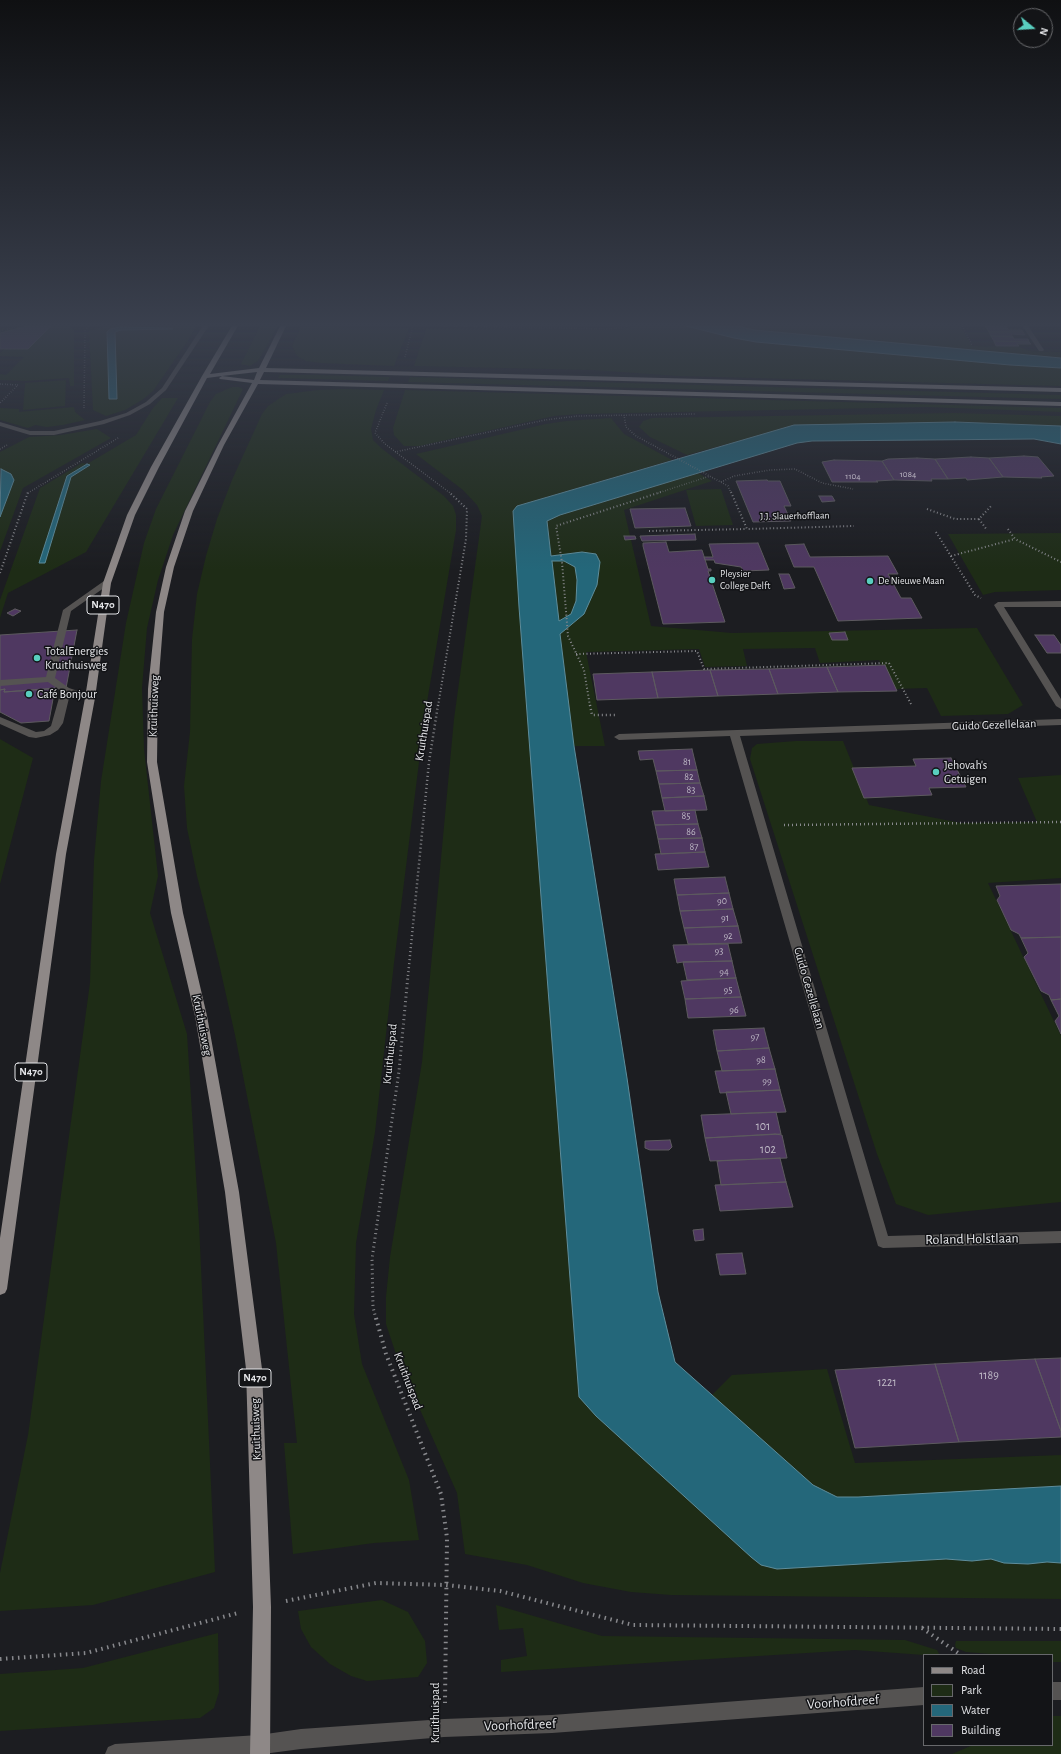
<!DOCTYPE html>
<meta charset="utf-8">
<style>
body{margin:0}
#map{position:relative;width:1061px;height:1754px;overflow:hidden;background:#1c1d21;font-family:"Alegreya Sans",sans-serif}
canvas{display:block}
.legend{position:absolute;left:923px;top:1654px;width:130px;height:92px;box-sizing:border-box;background:#131417;border:1px solid #67686b;margin:0;padding:5px 7px;list-style:none;font-size:12px;color:#e4e5e8}
.legend li{display:flex;align-items:center;gap:8px;height:20px}
.legend b{width:20px;border:1px solid #67686b}
.north{position:absolute;left:1013px;top:8px;width:40px;height:40px;box-sizing:border-box;background:#131417;border:1px solid #67686b;border-radius:50%;rotate:108deg;font-size:11px;font-weight:700;line-height:16px;text-align:center;color:#e4e5e8}
.north::after{content:'';display:block;margin:auto;width:14px;height:18px;background:#59cebf;clip-path:polygon(50% 0,100% 100%,50% 72%,0 100%)}
</style>
<div id="map">
<canvas width="1061" height="1754"></canvas>
<ul class="legend">
<li><b style="height:5px;background:#8e8887"></b>Road</li>
<li><b style="height:11px;background:#1e2c16"></b>Park</li>
<li><b style="height:11px;background:#24677a"></b>Water</li>
<li><b style="height:11px;background:#4f3861"></b>Building</li>
</ul>
<div class="north">N</div>
</div>
<script>
const c = document.querySelector('canvas').getContext('2d');
c.lineJoin = 'round';
function fillPath(path, color) { c.fillStyle = color; c.fill(path, 'evenodd'); }
const toPath = rows => new Path2D(rows.map(r => 'M' + r).join(''));
function trace(path, color, width, dash) { c.strokeStyle = color; c.lineWidth = width; c.lineCap = dash ? 'butt' : 'round'; c.setLineDash(dash || []); c.stroke(path); }
function drawText(font, color, halo, rows, align = 'center') {
  c.font = font + ' "Alegreya Sans",sans-serif'; c.lineWidth = 3; c.setLineDash([]); c.textBaseline = 'middle'; c.strokeStyle = halo; c.fillStyle = color; for (const [text, x, y, turn = 0] of rows) {
    c.save(); c.translate(x, y); c.rotate((+turn || 0) * Math.PI / 180); c.textAlign = isNaN(turn) ? turn : align; if (halo) c.strokeText(text, 0, 0); c.fillText(text, 0, 0); c.restore();
  }
}
const green = toPath([
 [34,324,68,324,74,330,74,386,70,386,69,378,26,381,0,380,0,374,6,375,24,357,0,356,0,353,4,349,28,349,50,326,31,325],
 [114,324,197,325,187,342,153,391,142,400,125,410,106,416,93,410,89,331],
 [261,324,279,324,258,361,250,366,241,364],
 [641,324,678,324,734,338,756,342,1010,365,1061,368,1061,386,678,376,593,370,414,366,426,329,621,330],
 [730,324,959,324,972,346,1020,347,1029,351,1061,352,1061,358,754,330],
 [301,327,409,328,394,366,321,363,306,361,297,356,292,346],
 [280,375,317,375,390,377,388,381,278,378],
 [410,377,1061,395,1061,399,408,382],
 [66,380,65,406,23,410,25,383],
 [232,387,239,387,243,389,173,535,158,580,147,628,142,688,144,749,158,876,150,913,187,1034,199,1224,215,1572,93,1605,0,1611,0,1573,28,1435,90,983,94,860,101,781,126,623,144,543,156,509,210,402,216,394],
 [345,389,384,390,376,410,371,429,373,440,381,448,444,496,453,506,456,515,456,530,425,714,394,963,375,1132,356,1243,354,1314,362,1364,409,1480,419,1540,374,1543,293,1554,284,1443,297,1443,276,1243,235,1035,218,959,197,876,187,828,184,786,190,732,192,639,197,594,206,556,217,519,232,480,262,414,268,406,286,394,319,390],
 [405,390,1061,408,1061,412,926,407,578,414,554,416,419,446,404,446,394,435,393,428],
 [162,398,178,398,86,552,8,593,0,618,0,600,40,488,82,463,87,464,136,435,153,408],
 [90,465,71,477,39,563,67,476],
 [74,407,75,412,85,420,63,425,47,427,35,425,28,428,0,420,0,408,19,409,19,412],
 [953,413,1061,416,1061,426,955,422,727,444,687,455,650,437,639,427,643,421,652,418],
 [611,418,624,434,672,460,517,506,519,607,579,1397,761,1565,777,1569,946,1559,972,1561,991,1559,1004,1563,1028,1564,1047,1562,1061,1563,1061,1599,671,1595,631,1592,583,1583,527,1565,465,1554,457,1493,398,1360,386,1324,386,1297,390,1257,422,1062,454,719,482,516,477,505,463,490,416,454,546,424,566,421],
 [97,429,111,438,23,488,0,551,0,517,14,480,11,474,0,469,0,452,29,437,61,435],
 [698,473,712,481,624,510,651,626,732,633,977,628,1023,705,1008,714,941,716,927,688,894,689,879,660,820,663,815,648,743,649,747,666,705,667,699,649,586,652,605,746,574,746,560,634,584,614,582,552,551,556,547,521,560,515],
 [721,489,733,525,696,526,686,490],
 [1061,533,1061,590,995,592,983,595,948,534],
 [552,561,564,561,575,567,577,580,576,601,571,614,559,621],
 [0,739,33,758,0,884],
 [796,741,843,741,869,805,961,823,1037,822,1018,778,1061,775,1061,878,988,883,1061,1036,1061,1202,928,1215,896,1204,877,1154,750,759,752,748,757,744],
 [827,1369,855,1463,1061,1455,1061,1486,858,1497,837,1497,813,1485,712,1395,732,1375],
 [382,1600,408,1612,425,1641,427,1663,418,1677,367,1681,351,1676,330,1664,311,1647,301,1629,298,1611],
 [496,1605,602,1636,905,1640,937,1650,939,1654,938,1655,924,1655,855,1650,501,1672,501,1660,527,1656,523,1628,499,1630],
 [218,1633,219,1692,214,1708,200,1718,0,1731,0,1674,83,1668],
 [956,1641,1061,1641,1061,1662,1052,1662,1052,1655,1003,1655,966,1652,956,1648,955,1645],
 [1052,1716,1061,1716,1061,1754,952,1754,973,1745,1052,1745]
]);
const water = toPath([
 [678,324,730,324,754,330,1061,358,1061,368,1010,365,756,342,734,338,678,324],
 [120,327,171,328,173,329,121,330,115,332,117,399,109,399,107,332,110,329,120,327],
 [955,422,1061,426,1061,444,1034,439,812,441,797,443,560,515,547,521,551,556,582,552,596,554,600,562,597,585,584,614,560,634,574,746,627,1078,658,1292,675,1362,813,1485,837,1497,858,1497,1061,1486,1061,1563,1047,1562,1028,1564,1004,1563,991,1559,972,1561,946,1559,777,1569,761,1565,751,1557,596,1416,579,1397,519,607,513,511,517,506,794,425,955,422],
 [552,561,564,561,575,567,577,580,576,601,571,614,559,621,552,561],
 [87,464,90,465,71,477,45,563,39,563,67,476,87,464],
 [1,469,11,474,14,480,0,517,1,469]
]);
const building = toPath([
 [984,324,1019,324,1019,325,1006,325,1007,328,986,327,984,324],
 [31,325,51,326,28,349,0,349,0,333,31,325],
 [986,327,1007,328,1009,330,1022,330,1023,332,989,332,986,327],
 [989,332,1023,332,1025,335,1011,334,1013,337,991,336,989,332],
 [991,336,1013,337,1014,339,1028,339,1029,342,994,341,991,336],
 [994,341,1029,342,1031,344,1017,344,1019,346,996,346,994,341],
 [1024,456,1038,457,1054,476,1041,477,1042,478,1003,477,989,458,1024,456],
 [971,457,989,458,1003,477,967,480,966,478,948,479,935,459,971,457],
 [917,458,935,459,948,479,931,479,932,481,894,480,882,461,888,459,917,458],
 [834,460,882,461,894,480,876,481,878,482,832,482,822,462,834,460],
 [767,480,768,481,780,481,791,506,784,506,791,521,753,522,736,481,767,480],
 [819,496,832,496,835,501,822,502,819,496],
 [685,508,691,526,635,528,630,509,685,508],
 [695,534,696,540,642,541,640,536,695,534],
 [624,536,635,536,636,539,625,540,624,536],
 [666,542,669,552,702,550,708,569,711,569,711,571,708,571,725,622,663,624,643,546,643,543,666,542],
 [758,543,769,570,743,571,741,567,715,563,714,560,705,560,704,557,713,557,709,544,758,543],
 [804,544,810,557,888,556,898,574,888,574,901,598,911,598,922,618,838,621,814,567,794,567,785,545,804,544],
 [779,574,789,574,795,588,784,589,779,574],
 [15,609,21,611,13,616,7,613,15,609],
 [77,630,66,688,4,692,5,689,0,690,0,635,77,630],
 [845,632,848,640,832,640,829,633,845,632],
 [1035,635,1054,635,1061,645,1061,653,1047,653,1035,635],
 [885,665,897,691,838,692,827,667,885,665],
 [827,667,838,692,778,694,769,669,827,667],
 [769,669,778,694,718,696,710,670,769,669],
 [710,670,718,696,658,698,652,672,710,670],
 [652,672,658,698,597,700,593,674,652,672],
 [55,688,49,721,21,723,0,712,0,690,5,689,4,692,55,688],
 [692,749,697,770,656,771,653,759,640,760,638,751,692,749],
 [951,758,966,787,929,788,932,795,864,798,852,768,916,766,913,759,951,758],
 [697,770,700,783,659,784,656,771,697,770],
 [700,783,704,796,662,798,659,784,700,783],
 [704,796,707,810,665,811,662,798,704,796],
 [695,810,698,824,655,825,652,811,695,810],
 [698,824,702,838,658,839,655,825,698,824],
 [702,838,705,852,661,854,658,839,702,838],
 [705,852,709,867,658,870,655,854,705,852],
 [725,877,729,893,677,895,674,879,725,877],
 [1061,884,1061,937,1021,938,1019,934,1011,930,997,900,1000,896,996,886,1061,884],
 [729,893,733,909,680,911,677,895,729,893],
 [733,909,738,926,684,928,680,911,733,909],
 [738,926,742,943,688,944,684,928,738,926],
 [1061,937,1061,999,1051,1000,1049,995,1041,991,1024,957,1028,953,1021,938,1061,937],
 [728,944,732,961,683,962,677,963,673,945,728,944],
 [732,961,736,978,687,980,683,962,732,961],
 [736,978,741,997,685,999,681,981,736,978],
 [741,997,746,1016,688,1018,685,999,741,997],
 [1061,999,1061,1034,1055,1021,1059,1016,1051,1000,1061,999],
 [764,1028,769,1048,717,1051,713,1030,764,1028],
 [769,1048,775,1069,722,1071,717,1051,769,1048],
 [775,1069,780,1090,720,1093,715,1071,775,1069],
 [780,1090,786,1112,731,1114,726,1092,780,1090],
 [776,1112,781,1134,705,1138,701,1115,776,1112],
 [775,1134,782,1135,787,1158,710,1161,705,1138,775,1134],
 [670,1140,672,1147,669,1150,650,1150,645,1148,645,1141,670,1140],
 [780,1158,786,1182,721,1185,717,1161,780,1158],
 [786,1182,793,1207,720,1211,715,1185,786,1182],
 [703,1229,704,1240,695,1241,693,1230,703,1229],
 [742,1253,746,1274,720,1275,716,1254,742,1253],
 [1061,1358,1061,1431,1035,1359,1061,1358],
 [1035,1359,1061,1431,1061,1437,959,1442,935,1364,1035,1359],
 [935,1364,959,1442,855,1448,835,1370,935,1364]
]);
const pathFar4 = toPath([
 [339,324,609,329,621,328,633,324],
 [961,324,972,345],
 [0,331,28,324],
 [405,357,413,325],
 [0,384,18,385,0,403],
 [387,403,375,433,385,444,450,493],
 [84,408,85,330,90,324],
 [624,415,626,427,636,436,728,486,731,493],
 [0,449,7,445],
 [395,452,545,420,577,416,695,414],
 [721,482,734,476,770,470,795,469,822,483,853,489],
 [28,493,118,438],
 [658,493,710,476]
]);
const pathFar3 = toPath([
 [731,492,747,529,854,526],
 [927,509,955,519,979,519,992,505],
 [979,519,987,530],
 [1008,529,1015,539,1061,562],
 [649,531,747,529],
 [936,532,975,595,981,598],
 [951,556,1015,539],
 [0,573,28,492],
 [576,654,697,651,704,669,889,663,911,704],
 [438,706,466,539,467,509,449,492],
 [590,706,584,670,568,636,562,562,556,526,661,492]
]);
const pathFar2 = toPath([
 [590,705,592,715,617,715],
 [784,825,1061,822],
 [408,976,429,762,438,705]
]);
const pathFar1 = toPath([
 [376,1319,373,1307,372,1259,399,1071,408,975]
]);
const path = toPath([
 [376,1318,386,1354,441,1494,447,1538,445,1703],
 [286,1601,376,1583,446,1585,500,1591,633,1625,1061,1629],
 [922,1628,961,1655],
 [0,1659,86,1653,238,1613]
]);
const service = toPath([
 [104,581,110,581,111,583,71,611,55,678,69,688,93,696,95,698,93,700,90,701,70,694,63,723,58,730,50,735,36,738,29,737,0,724,0,717,36,732,44,731,51,726,61,691,48,682,0,686,0,680,46,677,63,610,104,581]
]);
const minor = toPath([
 [204,324,210,324,166,390,150,404,130,415,104,424,54,435,30,435,0,426,0,422,30,431,54,431,100,421,126,413,146,402,162,388,204,324],
 [1021,324,1027,324,1044,350,1043,351,1039,351,1021,324],
 [1061,601,1061,607,1004,607,1061,699,1061,709,1056,706,994,605,998,602,1061,601],
 [1061,719,1061,725,740,736,888,1236,1061,1231,1061,1243,883,1248,878,1246,730,736,619,740,614,737,619,734,1061,719]
]);
const tertiary = toPath([
 [1052,1682,1061,1682,1061,1700,1052,1700,1052,1682],
 [924,1687,924,1705,552,1733,444,1737,301,1749,263,1754,105,1754,108,1747,115,1744,259,1735,301,1729,444,1719,552,1715,924,1687]
]);
const primary = toPath([
 [233,324,239,324,210,374,259,368,281,324,287,324,266,368,1061,388,1061,392,264,372,260,380,1061,402,1061,406,258,384,224,445,193,511,174,567,164,612,158,689,157,762,183,913,207,1016,239,1192,262,1369,271,1607,270,1754,250,1754,253,1607,246,1369,225,1192,195,1016,171,913,147,762,148,689,156,612,166,567,185,511,218,445,252,383,220,379,219,378,222,376,207,378,159,467,135,515,111,583,95,698,66,854,7,1289,5,1293,0,1295,0,1238,56,854,85,698,103,583,127,515,151,467,202,376,233,324],
 [257,372,254,380,222,376,257,372]
]);
const markers = [
 [712,580,4,"#59cebf"],
 [870,581,4,"#59cebf"],
 [37,658,4,"#59cebf"],
 [29,694,4,"#59cebf"],
 [936,772,4,"#59cebf"]
];
const farNumbernames = [
 ["1084",908,474],
 ["1104",853,476]
];
const farStreetnames = [
 ["J.J. Slauerhofflaan",795,516,-1]
];
const farPoinames = [
 ["Pleysier",720,574],
 ["College Delft",720,586],
 ["De Nieuwe Maan",878,581]
];
const numberNames = [
 ["81",687,762],
 ["82",689,777],
 ["83",691,790],
 ["85",686,816],
 ["86",691,832],
 ["87",694,847],
 ["90",722,901],
 ["91",725,918],
 ["92",728,936],
 ["93",719,951],
 ["94",724,972],
 ["95",728,990],
 ["96",734,1010],
 ["97",755,1037],
 ["98",761,1060],
 ["99",767,1081]
];
const shields = [
 [103,605,32],
 [31,1072,32],
 [255,1378,32]
];
const shieldNames = [
 ["N470",103,605],
 ["N470",31,1072],
 ["N470",255,1378]
];
const poiNames = [
 ["TotalEnergies",45,651],
 ["Kruithuisweg",45,665],
 ["Café Bonjour",37,694],
 ["Jehovah's",944,765],
 ["Getuigen",944,779]
];
const streetNames = [
 ["Kruithuisweg",154,706,-88],
 ["Guido Gezellelaan",994,725,-2],
 ["Kruithuispad",424,731,-81],
 ["Guido Gezellelaan",809,988,74],
 ["Kruithuisweg",202,1025,79],
 ["Kruithuispad",390,1054,-84],
 ["Kruithuispad",408,1381,69],
 ["Kruithuisweg",256,1429,-92],
 ["Kruithuispad",435,1713,-90]
];
const nearNumbernames = [
 ["101",763,1126],
 ["102",768,1149],
 ["1189",989,1375],
 ["1221",887,1382]
];
const nearStreetnames = [
 ["Roland Holstlaan",972,1239,-1],
 ["Voorhofdreef",843,1702,-4],
 ["Voorhofdreef",520,1725,-2]
];
fillPath(green, '#1e2c16');
fillPath(water, '#24677a');
trace(water, '#5e8d9b', 1);
fillPath(building, '#4f3861');
trace(building, '#5d5a5f', 1);
trace(pathFar4, '#88898d', 1.5, [0.5, 2]);
trace(pathFar3, '#88898d', 2, [1, 2.5]);
trace(pathFar2, '#88898d', 2.5, [1, 3]);
trace(pathFar1, '#88898d', 3, [1, 3.5]);
trace(path, '#88898d', 4, [1.5, 4.5]);
fillPath(service, '#555352');
fillPath(minor, '#555352');
fillPath(tertiary, '#555352');
fillPath(primary, '#8e8887');
const sky = c.createLinearGradient(0, 0, 0, 570);
sky.addColorStop(0, '#0f1012');
sky.addColorStop(0.57, '#3a404e');
sky.addColorStop(1, '#3a404e00');
c.fillStyle = sky;
c.fillRect(0, 0, 1061, 570);
for (const [x, y, r, color] of markers) { const dot = new Path2D(); dot.arc(x, y, r, 0, 2 * Math.PI); c.fillStyle = color; c.fill(dot); trace(dot, '#131417', 1.5); }
drawText('9px', '#bfbac6', null, farNumbernames);
drawText('10px', '#e4e5e8', '#131417', farStreetnames);
drawText('10px', '#e4e5e8', '#131417', farPoinames, 'left');
drawText('10px', '#bfbac6', null, numberNames);
for (const [x, y, w] of shields) { const box = new Path2D(); box.roundRect(x - w / 2, y - 9, w, 18, 3); c.fillStyle = '#131417'; c.fill(box); trace(box, '#e4e5e8', 1); }
drawText('bold 11px', '#e4e5e8', null, shieldNames);
drawText('12px', '#e4e5e8', '#131417', poiNames, 'left');
drawText('12px', '#e4e5e8', '#131417', streetNames);
drawText('12px', '#bfbac6', null, nearNumbernames);
drawText('14px', '#e4e5e8', '#131417', nearStreetnames);
</script>
